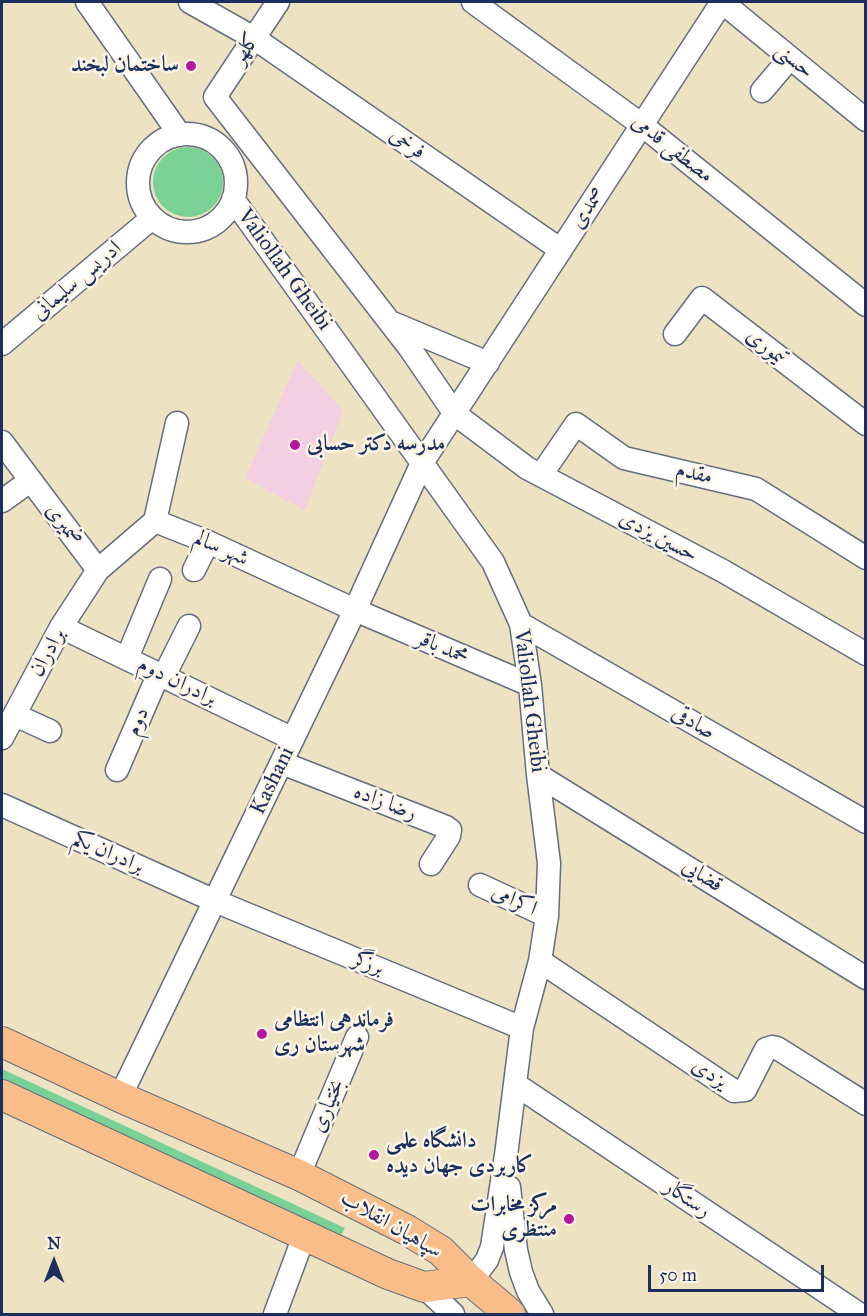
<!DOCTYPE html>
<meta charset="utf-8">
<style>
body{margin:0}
#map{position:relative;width:867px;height:1316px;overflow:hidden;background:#ede2c2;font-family:"IM FELL Great Primer",serif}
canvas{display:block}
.frame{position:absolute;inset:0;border:3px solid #1b2f5e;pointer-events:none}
.north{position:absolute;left:24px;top:1232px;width:60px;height:60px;-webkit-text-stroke:4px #fcf5e5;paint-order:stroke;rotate:0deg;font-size:16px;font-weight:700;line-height:24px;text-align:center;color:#1b2f5e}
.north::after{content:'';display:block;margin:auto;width:21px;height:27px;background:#1b2f5e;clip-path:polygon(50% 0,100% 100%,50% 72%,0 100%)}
.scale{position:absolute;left:648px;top:1265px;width:176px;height:27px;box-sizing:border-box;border:3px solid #1b2f5e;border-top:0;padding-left:8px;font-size:18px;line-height:21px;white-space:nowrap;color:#1b2f5e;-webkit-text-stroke:4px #fcf5e5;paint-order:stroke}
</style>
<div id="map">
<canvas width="867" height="1316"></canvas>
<div class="frame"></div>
<div class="north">N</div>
<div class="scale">50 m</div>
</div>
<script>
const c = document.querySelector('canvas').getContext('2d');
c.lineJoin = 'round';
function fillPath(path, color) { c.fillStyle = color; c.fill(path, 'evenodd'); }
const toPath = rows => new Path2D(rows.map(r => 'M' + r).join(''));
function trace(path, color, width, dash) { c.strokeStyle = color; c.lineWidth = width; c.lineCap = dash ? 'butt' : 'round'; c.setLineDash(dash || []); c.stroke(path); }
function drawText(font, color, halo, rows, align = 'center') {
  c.font = font + ' "IM FELL Great Primer",Amiri,serif'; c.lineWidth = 5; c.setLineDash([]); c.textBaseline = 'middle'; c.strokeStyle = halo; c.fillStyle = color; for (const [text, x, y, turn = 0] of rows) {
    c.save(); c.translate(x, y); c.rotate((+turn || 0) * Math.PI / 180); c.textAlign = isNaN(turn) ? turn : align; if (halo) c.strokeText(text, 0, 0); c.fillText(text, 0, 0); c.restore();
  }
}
const built = toPath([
 [298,360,343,411,305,510,245,478]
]);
const green = toPath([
 '153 182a35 35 0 1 1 70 0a35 35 0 1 1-70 0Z',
 [2,1069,345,1228,339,1239,2,1081]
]);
const minor = toPath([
 [87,2,180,135],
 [190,2,254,38,561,250],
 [278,2,215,97,409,347,455,414,527,468,723,571,866,654],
 [473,2,642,125,866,305],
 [722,2,866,120],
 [762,91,790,58],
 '138 183a49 49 0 1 1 98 0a49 49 0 1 1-98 0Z',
 [233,199,493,562,521,624,530,685,538,775,549,863,547,916,540,961,522,1028,506,1155,492,1247,487,1260,471,1281],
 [390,322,488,363],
 [675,334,702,298,866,424],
 [2,344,152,218],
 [2,442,98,570],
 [541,475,576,424,624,458,756,489,866,558],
 [2,501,30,481],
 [155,521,177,423],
 [194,570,208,542],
 [521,624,866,822],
 [61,627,293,739],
 [127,658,160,579],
 [164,676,189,626],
 [15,715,50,731],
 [2,738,61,627,98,570,155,521,208,542,355,610,530,685],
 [282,763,446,827,450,830,449,836,431,864],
 [117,770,159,673],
 [538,775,866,978],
 [2,805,215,901,522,1028],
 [480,885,547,916],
 [540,961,734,1091,745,1090,766,1049,772,1047,777,1048,866,1104],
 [515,1084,859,1314],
 [120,1097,355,610,422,463,722,2],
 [299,1175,357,1037],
 [509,1187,516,1250,521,1272,528,1291,542,1314],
 [424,1287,453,1314],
 [275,1314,304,1236]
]);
const major = toPath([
 [2,1042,120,1097,299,1175,407,1230,441,1251,471,1281,510,1314],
 [2,1095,388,1274,424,1287,471,1281]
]);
const markers = [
 [191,66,6,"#b5179e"],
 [295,445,6,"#b5179e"],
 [262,1034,6,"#b5179e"],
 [374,1155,6,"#b5179e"],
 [569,1219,6,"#b5179e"]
];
const streetNames = [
 ["کلهر",246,49,-56],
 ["حسنی",794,61,40],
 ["فرخی",407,144,35],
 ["مصطفی قدمی",672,149,38],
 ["صمدی",588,208,-57],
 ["Valiollah Gheibi",284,270,54],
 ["ادریس سلیمانی",77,281,-40],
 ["تیموری",766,347,38],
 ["مقدم",694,474,13],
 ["ضمیری",64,525,52],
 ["حسین یزدی",658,537,28],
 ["شهر سالم",221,549,24],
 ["محمد باقر",442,648,23],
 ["برادران",48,653,-61],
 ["برادران دوم",177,682,26],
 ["Valiollah Gheibi",529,701,83],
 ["دوم",138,722,-67],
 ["صادقی",693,723,30],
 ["Kashani",273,781,-64],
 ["رضا زاده",385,803,21],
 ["برادران یکم",108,853,24],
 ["قضایی",702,876,32],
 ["اکرامی",514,901,25],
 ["برزگر",368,964,22],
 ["یزدی",709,1074,34],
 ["بختیاری",328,1106,-67],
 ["رستگار",687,1199,34],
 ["سپاهیان انقلاب",391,1225,30]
];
const poiNames = [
 ["ساختمان لبخند",179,66,"right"],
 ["مدرسه دکتر حسابی",307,445],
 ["فرماندهی انتظامی",274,1021],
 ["شهرستان ری",274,1046],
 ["دانشگاه علمی",386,1142],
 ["کاربردی جهان دیده",386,1167],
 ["مرکز مخابرات",557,1206,"right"],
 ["منتظری",557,1231,"right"]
];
fillPath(built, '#f2cfe1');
fillPath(green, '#7ad196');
trace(minor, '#646e81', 25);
trace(major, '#646e81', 32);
trace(minor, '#fff', 22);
trace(major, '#f8bd89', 30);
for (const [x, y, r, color] of markers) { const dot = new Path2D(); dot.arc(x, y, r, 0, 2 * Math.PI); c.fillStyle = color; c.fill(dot); trace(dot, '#fcf5e5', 2); }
drawText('22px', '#1b2f5e', '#fcf5e5', streetNames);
drawText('bold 22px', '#1b2f5e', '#fcf5e5', poiNames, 'left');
</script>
